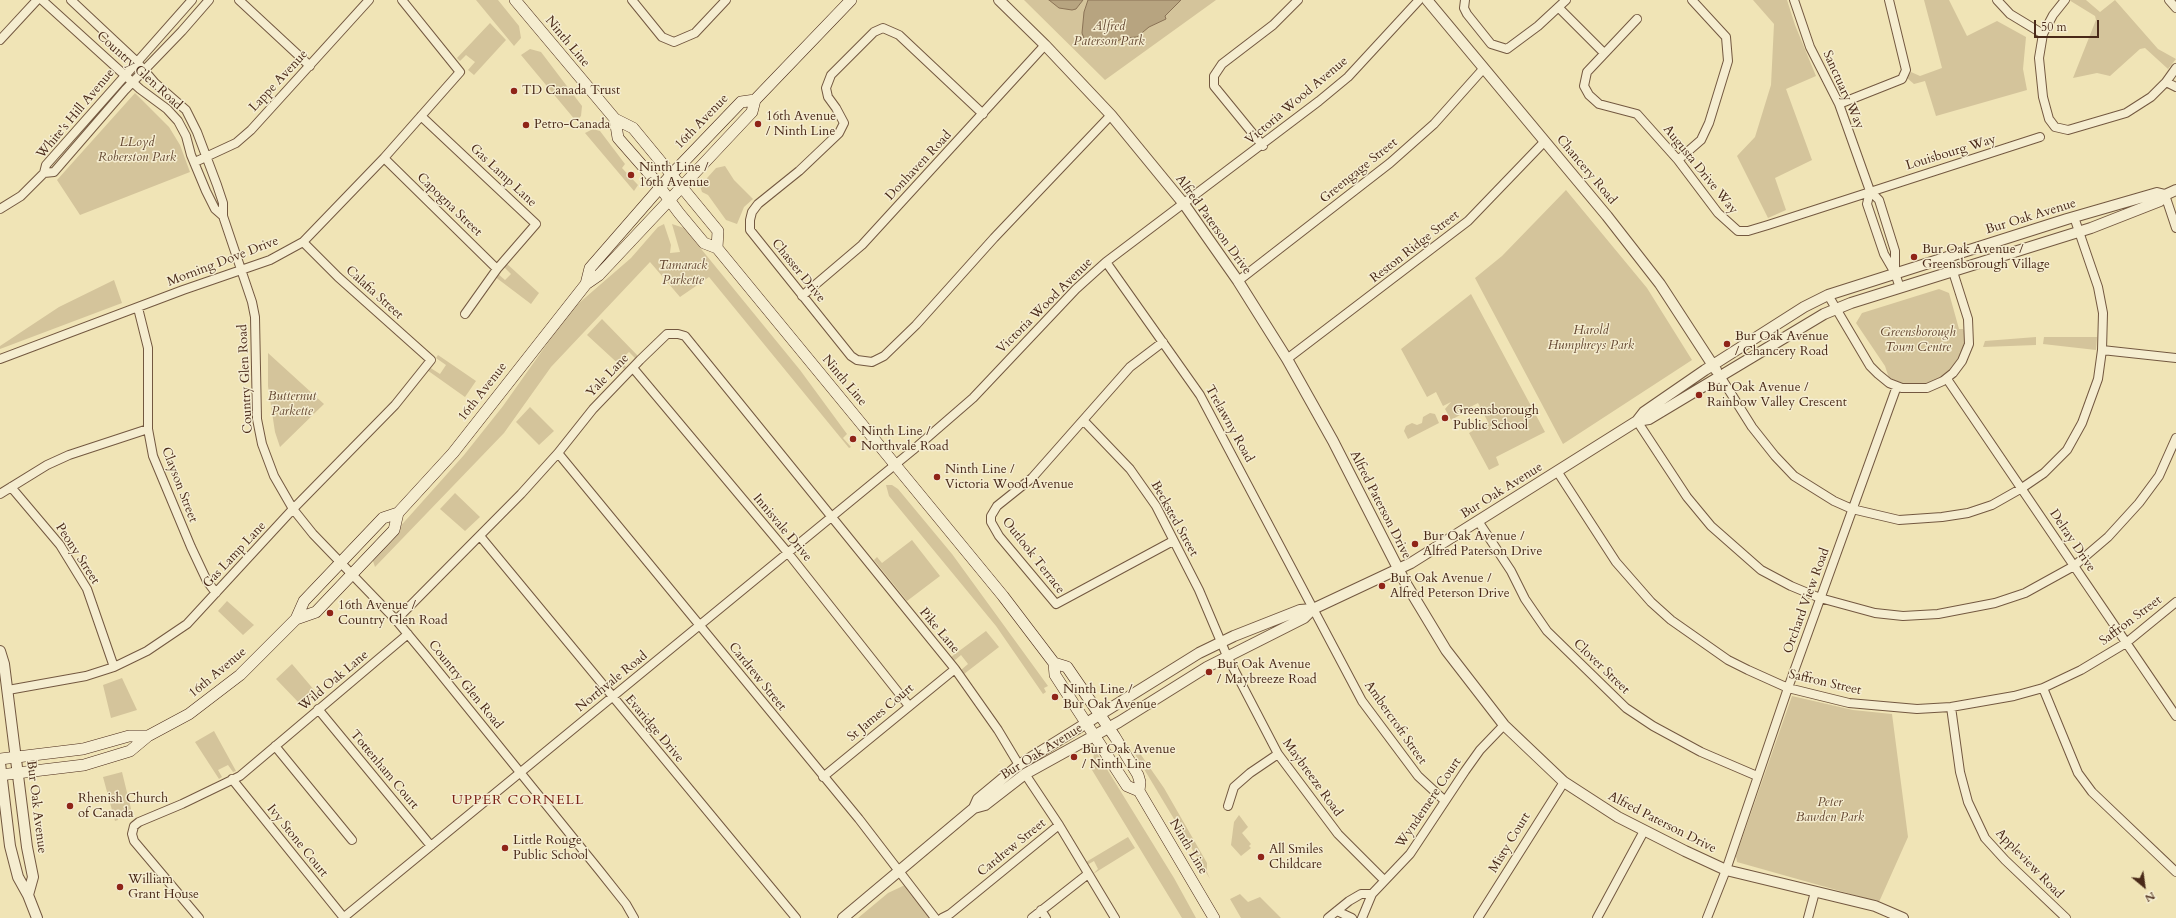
<!DOCTYPE html>
<style>
body{margin:0}
#map{position:relative;width:2176px;height:918px;overflow:hidden;background:#f0e4b6;font-family:Cardo,serif}
canvas{display:block}
.north{position:absolute;left:2124px;top:866px;width:40px;height:40px;-webkit-text-stroke:3px #f5edd0;paint-order:stroke;rotate:151deg;font-size:11px;font-weight:700;line-height:16px;text-align:center;color:#492918}
.north::after{content:'';display:block;margin:auto;width:14px;height:18px;background:#492918;clip-path:polygon(50% 0,100% 100%,50% 72%,0 100%)}
.scale{position:absolute;left:2034px;top:20px;width:65px;height:18px;box-sizing:border-box;border:2px solid #492918;border-top:0;padding-left:5px;font-size:12px;line-height:14px;white-space:nowrap;color:#492918;-webkit-text-stroke:3px #f5edd0;paint-order:stroke}
</style>
<div id="map">
<canvas width="2176" height="918"></canvas>
<div class="north">N</div>
<div class="scale">50 m</div>
</div>
<script>
const c = document.querySelector('canvas').getContext('2d');
c.lineJoin = 'round';
function fillPath(path, color) { c.fillStyle = color; c.fill(path, 'evenodd'); }
const toPath = rows => new Path2D(rows.map(r => 'M' + r).join(''));
function trace(path, color, width, dash) { c.strokeStyle = color; c.lineWidth = width; c.lineCap = dash ? 'butt' : 'round'; c.setLineDash(dash || []); c.stroke(path); }
function drawText(font, color, halo, rows, align = 'center') {
  c.font = font + ' Cardo,serif'; c.lineWidth = 3; c.setLineDash([]); c.textBaseline = 'middle'; c.strokeStyle = halo; c.fillStyle = color; for (const [text, x, y, turn = 0] of rows) {
    c.save(); c.translate(x, y); c.rotate((+turn || 0) * Math.PI / 180); c.textAlign = isNaN(turn) ? turn : align; if (halo) c.strokeText(text, 0, 0); c.fillText(text, 0, 0); c.restore();
  }
}
const green = toPath([
 [476,0,498,0,519,26,521,38,514,46],
 [1024,0,1216,0,1105,80],
 [1753,0,1787,0,1795,25,1816,76,1786,89,1812,160,1775,178,1786,210,1768,218,1737,156,1755,137,1771,85,1774,24],
 [1924,0,1949,0,1967,36,1997,21,2026,37,2023,69,2027,90,1936,116,1925,81,1914,84,1907,78,1911,72,1920,76,1942,68],
 [2069,0,2086,0,2100,12,2115,0,2158,49,2176,59,2168,69,2145,48,2140,49,2110,76,2097,73,2073,78,2096,20,2095,16],
 [490,23,506,40,474,75,468,70,475,62,466,55,460,61,457,58],
 [530,49,541,52,582,106,581,116,576,121,521,55],
 [135,93,169,127,180,145,190,172,80,215,57,180],
 [593,129,600,131,625,164,622,168,638,185,634,191,585,133],
 [725,166,734,180,753,199,744,207,737,224,726,220,708,195,702,192,700,186,716,168],
 [1566,190,1647,288,1692,360,1563,444,1475,278,1502,256],
 [664,224,671,245,670,253,680,252,672,224,684,228,800,370,847,434,843,438,851,447,849,448,709,277,680,297,650,262,551,367,504,433,375,567,372,558,464,455,503,406,571,310,631,258,658,227],
 [506,263,539,293,531,304,494,276,497,273,505,280,511,274,503,266],
 [114,280,122,303,0,349,0,346,59,307],
 [1939,289,1949,293,1959,329,1963,329,1966,335,1962,352,1954,368,1939,379,1924,384,1903,383,1889,378,1885,366,1856,323,1862,313],
 [1471,294,1545,432,1496,457,1499,465,1489,470,1469,433,1488,422,1478,403,1459,413,1460,415,1451,420,1445,409,1451,402,1443,406,1436,392,1427,397,1401,349],
 [602,319,638,356,635,358,629,352,620,360,626,367,624,369,587,335],
 [2036,337,2036,345,1983,347,1985,341],
 [2044,337,2097,337,2096,350,2043,344],
 [268,353,324,404,280,447,275,432,268,386],
 [438,355,476,381,465,397,427,370,429,367,440,374,446,365,436,358],
 [530,407,554,431,539,445,516,422],
 [1430,413,1435,414,1439,423,1408,439,1404,431,1406,426,1412,423,1417,425,1422,423,1423,417],
 [886,485,892,485,898,489,952,554,1048,686,1044,688,1046,692,1043,694,996,626,889,496],
 [455,493,480,517,465,531,440,509],
 [912,540,940,576,907,601,874,560,877,557,882,563],
 [227,601,254,625,243,635,218,611],
 [986,631,999,647,964,674,961,670,968,664,961,655,954,661,951,657],
 [292,664,315,691,301,705,276,679],
 [122,678,137,710,111,718,103,685],
 [1792,696,1853,710,1892,714,1908,837,1879,902,1737,862,1736,856],
 [214,731,236,771,233,772,228,765,218,770,222,777,219,779,195,742],
 [1139,752,1164,788,1207,863,1207,872,1210,879,1135,754],
 [1094,753,1097,753,1174,878,1196,918,1182,918,1092,770],
 [122,772,133,817,131,817,128,810,117,813,118,820,115,821,103,777],
 [1239,815,1248,827,1242,833,1251,844,1249,846,1251,848,1241,856,1231,845,1234,822],
 [1128,837,1135,848,1093,874,1098,869,1094,861,1087,865,1086,862],
 [905,885,931,918,858,918,888,893],
 [1240,894,1248,902,1260,897,1281,918,1241,918,1230,899]
]);
const water = toPath([
 [1049,0,1083,0,1076,9,1072,10,1059,8,1049,0],
 [1088,0,1181,0,1165,16,1166,19,1149,27,1137,37,1123,38,1116,42,1108,42,1097,46,1085,41,1082,33,1084,12,1088,0]
]);
const minor = toPath([
 [42,0,140,89,167,109,178,121,186,136,191,155,206,191,215,209,223,216],
 [71,0,137,62,155,83,186,110,197,132,217,185,223,203,223,216,252,302,255,317,257,419,262,444,274,476,293,509,313,534,396,620,426,656,599,870,626,904,634,918],
 [239,0,310,66],
 [632,0,662,37,674,42,695,33,726,0],
 [1465,0,1464,8,1467,14,1491,44,1507,49,1538,26,1566,0],
 [1794,0,1810,47,1839,104,1870,191,1879,200,1895,251,1895,273],
 [1997,0,2010,14,2043,34],
 [2065,0,2053,15,2043,34,2039,58,2043,97,2049,119,2055,127,2068,130,2126,113,2151,97,2166,82,2176,68],
 [2169,0,2176,8],
 [1559,8,1604,53],
 [1637,19,1587,72,1584,86,1589,95,1599,104,1637,114,1678,160,1718,213,1738,231,1748,231,1768,225,2040,137],
 [0,40,37,0],
 [2166,82,2176,87],
 [1839,104,1902,79,1906,70,1889,0],
 [983,114,899,35,883,28,874,32,831,75,826,88,828,97,836,108,844,123,839,133,799,171,758,204,752,212,750,220,750,230,851,356,857,360,872,362,884,356,916,325,994,238,1111,115],
 [421,116,536,224,497,269,465,314],
 [1263,146,1214,86,1214,76,1222,64,1273,25,1298,0],
 [384,158,497,269],
 [1678,160,1701,140,1709,123,1728,61,1726,37,1692,0],
 [195,162,236,143,251,130,369,0],
 [44,173,54,172,125,90,182,31,209,0],
 [1870,191,1867,204,1884,254,1895,273,1900,288],
 [2165,195,2176,228],
 [0,209,21,196,44,173,46,165,192,0],
 [1106,262,1200,395,1362,701,1418,776,1445,801],
 [1238,281,1390,163,1434,124,1484,68],
 [1828,295,1870,366,1878,374,1889,383,1902,388,1927,388,1943,381,1953,373,1962,361,1969,344,1968,319,1948,256],
 [802,296,862,245,1045,45],
 [138,308,148,348,148,429,153,456,191,547,207,581,216,593],
 [1163,342,1130,367,1032,478,997,506,991,516,991,522,999,536,1056,604,1173,541],
 [2102,350,2176,358],
 [0,359,183,290,270,260,303,242,384,158,460,72,402,0],
 [1287,359,1468,221,1545,141],
 [633,368,788,553,909,706],
 [1720,376,1752,427,1775,456,1794,476,1834,501,1852,509,1899,520,1942,517,1968,513,1992,505,2022,488,2044,473,2067,450,2082,423,2098,379,2102,350,2103,313,2098,287,2074,217],
 [1947,379,2176,716],
 [1084,421,1130,469,1156,506,1199,590,1227,656,1278,754,1338,834,1384,880],
 [1637,421,1687,497,1711,526,1761,570,1791,586,1820,598,1875,613,1903,616,1938,614,1995,603,2025,593,2074,566,2108,537,2139,503,2159,476,2176,438],
 [558,453,859,819,935,918],
 [1557,471,1616,562,1651,602,1671,620,1728,660,1748,670,1788,688,1849,703,1917,709,1951,707,2014,696,2043,688,2081,670,2126,643,2176,602],
 [11,487,60,545,87,589,114,667],
 [0,494,47,465,69,455,148,429],
 [1478,521,1511,571,1525,599,1547,631,1626,708,1653,726,1701,752,1757,776],
 [480,536,796,918],
 [396,620,521,494,558,453,593,409,640,360,667,334,678,334,685,336,955,669,998,730,1019,765],
 [2043,688,2078,773,2092,792,2176,872],
 [8,690,86,676,114,667,147,651,187,624,293,509,395,405,431,360,338,277,303,242],
 [1951,707,1960,772,1968,802,1985,838,2005,860,2066,918],
 [318,709,431,846],
 [275,746,352,840],
 [1025,774,1059,825,1115,918],
 [823,777,955,669],
 [232,779,344,918],
 [1228,806,1234,787,1250,773,1278,754],
 [1041,910,1046,918],
 [1337,911,1352,918],
 [199,918,134,841,132,834,134,826,139,822,182,804,240,776,408,634],
 [343,918,913,450,973,398,1076,289,1106,262,1319,101,1348,77,1419,0],
 [942,918,950,914,1059,825],
 [1032,918,1088,874],
 [1328,918,1349,901,1361,894,1372,894],
 [1362,918,1372,894,1410,854,1465,771,1480,750,1504,725],
 [1478,918,1564,782],
 [1597,918,1644,831],
 [1707,918,1726,870,1788,688,1897,386],
 [1808,918,1815,892]
]);
const tertiary = toPath([
 [999,0,1045,45,1111,115,1184,204,1238,281,1287,359,1333,441,1405,582,1446,650,1504,725,1564,782,1618,817,1685,851,1726,870,1875,906,1903,918],
 [1427,0,1607,216,1660,284,1716,370],
 [1637,421,1644,412,1705,370,1804,307,1828,295,2067,219,2157,193,2165,195],
 [0,651,4,664,27,847,33,877,28,895],
 [0,763,10,846,18,877,28,895,37,918],
 [974,808,978,799,1019,765,1199,653,1234,636,1300,610,1313,609,1411,563,1637,421,1649,419,1824,314,1851,303,2091,228,2160,201,2165,195,2176,190],
 [843,918,974,808,985,805,1025,774,1119,722,1207,667,1304,618,1313,609]
]);
const secondary = toPath([
 [515,0,615,119,633,128,718,231,717,248],
 [615,119,618,138,653,178,679,213,704,243,717,248,1003,596,1054,663,1055,675,1127,786,1139,791,1214,918],
 [586,284,590,268,671,175,741,102,755,100],
 [296,619,316,612,394,530,398,513,453,453,586,284,599,275,752,112,755,100,851,0],
 [1054,663,1067,667,1115,737,1138,775,1140,782,1139,791],
 [0,759,83,749,129,736,148,736],
 [0,775,84,765,130,751,148,736,189,714,240,675,296,619,304,601,383,518,398,513]
]);
const markers = [
 [514,91,4,"#8f2418"],
 [758,124,4,"#8f2418"],
 [526,125,4,"#8f2418"],
 [631,175,4,"#8f2418"],
 [1914,257,4,"#8f2418"],
 [1727,344,4,"#8f2418"],
 [1699,395,4,"#8f2418"],
 [1445,418,4,"#8f2418"],
 [853,439,4,"#8f2418"],
 [937,477,4,"#8f2418"],
 [1415,544,4,"#8f2418"],
 [1382,586,4,"#8f2418"],
 [330,613,4,"#8f2418"],
 [1209,672,4,"#8f2418"],
 [1055,697,4,"#8f2418"],
 [1074,757,4,"#8f2418"],
 [70,806,4,"#8f2418"],
 [505,848,4,"#8f2418"],
 [1261,857,4,"#8f2418"],
 [120,887,4,"#8f2418"]
];
const parkNames = [
 ["Alfred",1109,27],
 ["Paterson Park",1109,42],
 ["LLoyd",137,143],
 ["Roberston Park",137,158],
 ["Tamarack",683,266],
 ["Parkette",683,281],
 ["Harold",1591,331],
 ["Humphreys Park",1591,346],
 ["Greensborough",1918,333],
 ["Town Centre",1918,348],
 ["Butternut",292,397],
 ["Parkette",292,412],
 ["Peter",1830,803],
 ["Bawden Park",1830,818]
];
const streetNames = [
 ["Ninth Line",567,42,50],
 ["Country Glen Road",139,71,42],
 ["Lappe Avenue",279,81,-47],
 ["Sanctuary Way",1843,90,66],
 ["Victoria Wood Avenue",1297,101,-40],
 ["White's Hill Avenue",76,114,-50],
 ["16th Avenue",702,122,-46],
 ["Louisbourg Way",1951,153,-17],
 ["Donhaven Road",919,166,-47],
 ["Chancery Road",1586,170,50],
 ["Augusta Drive Way",1700,170,51],
 ["Greengage Street",1359,171,-39],
 ["Gas Lamp Lane",503,176,43],
 ["Capogna Street",449,205,44],
 ["Bur Oak Avenue",2031,217,-17],
 ["Alfred Paterson Drive",1213,225,54],
 ["Reston Ridge Street",1415,247,-38],
 ["Morning Dove Drive",223,262,-21],
 ["Chasser Drive",798,271,51],
 ["Calafia Street",374,293,42],
 ["Victoria Wood Avenue",1045,306,-45],
 ["Yale Lane",608,376,-46],
 ["Country Glen Road",246,379,-93],
 ["Ninth Line",844,381,50],
 ["16th Avenue",483,392,-52],
 ["Trelawny Road",1229,424,61],
 ["Clayson Street",179,485,69],
 ["Bur Oak Avenue",1502,491,-32],
 ["Alfred Paterson Drive",1380,505,63],
 ["Becksted Street",1174,519,61],
 ["Innisvale Drive",782,528,50],
 ["Delray Drive",2072,541,56],
 ["Peony Street",77,554,57],
 ["Gas Lamp Lane",235,555,-47],
 ["Outlook Terrace",1033,556,52],
 ["Orchard View Road",1807,601,-70],
 ["Saffron Street",2131,621,-37],
 ["Pike Lane",939,631,50],
 ["Clover Street",1601,667,44],
 ["16th Avenue",218,673,-40],
 ["Cardrew Street",757,677,51],
 ["Wild Oak Lane",334,681,-40],
 ["Northvale Road",612,682,-39],
 ["Saffron Street",1825,683,13],
 ["Country Glen Road",465,685,51],
 ["St James Court",881,713,-40],
 ["Ambercroft Street",1395,723,55],
 ["Evaridge Drive",654,729,50],
 ["Bur Oak Avenue",1042,752,-32],
 ["Tottenham Court",384,770,50],
 ["Maybreeze Road",1312,778,54],
 ["Wyndemere Court",1429,803,-56],
 ["Bur Oak Avenue",36,807,83],
 ["Alfred Paterson Drive",1662,823,27],
 ["Ivy Stone Court",297,841,51],
 ["Misty Court",1510,843,-59],
 ["Ninth Line",1188,847,59],
 ["Cardrew Street",1012,848,-39],
 ["Appleview Road",2029,864,46]
];
const poiNames = [
 ["TD Canada Trust",522,91],
 ["16th Avenue",766,117],
 ["/ Ninth Line",766,132],
 ["Petro-Canada",534,125],
 ["Ninth Line /",639,168],
 ["16th Avenue",639,183],
 ["Bur Oak Avenue /",1922,250],
 ["Greensborough Village",1922,265],
 ["Bur Oak Avenue",1735,337],
 ["/ Chancery Road",1735,352],
 ["Bur Oak Avenue /",1707,388],
 ["Rainbow Valley Crescent",1707,403],
 ["Greensborough",1453,411],
 ["Public School",1453,426],
 ["Ninth Line /",861,432],
 ["Northvale Road",861,447],
 ["Ninth Line /",945,470],
 ["Victoria Wood Avenue",945,485],
 ["Bur Oak Avenue /",1423,537],
 ["Alfred Paterson Drive",1423,552],
 ["Bur Oak Avenue /",1390,579],
 ["Alfred Peterson Drive",1390,594],
 ["16th Avenue /",338,606],
 ["Country Glen Road",338,621],
 ["Bur Oak Avenue",1217,665],
 ["/ Maybreeze Road",1217,680],
 ["Ninth Line /",1063,690],
 ["Bur Oak Avenue",1063,705],
 ["Bur Oak Avenue",1082,750],
 ["/ Ninth Line",1082,765],
 ["Rhenish Church",78,799],
 ["of Canada",78,814],
 ["Little Rouge",513,841],
 ["Public School",513,856],
 ["All Smiles",1269,850],
 ["Childcare",1269,865],
 ["William",128,880],
 ["Grant House",128,895]
];
const neighbourhoodNames = [
 ["UPPER CORNELL",518,801]
];
fillPath(green, '#d4c49b');
fillPath(water, '#b7a480');
trace(water, '#8b7356', 1);
trace(minor, '#735840', 10);
trace(tertiary, '#735840', 12);
trace(secondary, '#492918', 12);
trace(minor, '#f5edd0', 8);
trace(tertiary, '#f5edd0', 10);
trace(secondary, '#f5edd0', 11);
for (const [x, y, r, color] of markers) { const dot = new Path2D(); dot.arc(x, y, r, 0, 2 * Math.PI); c.fillStyle = color; c.fill(dot); trace(dot, '#f5edd0', 1.5); }
drawText('italic 13px', '#654832', '#f5edd0', parkNames);
drawText('13px', '#492918', '#f5edd0', streetNames);
drawText('13px', '#492918', '#f5edd0', poiNames, 'left');
c.letterSpacing = '1px';
drawText('14px', '#7a1f14', '#f5edd0', neighbourhoodNames);
c.letterSpacing = '0px';
</script>
